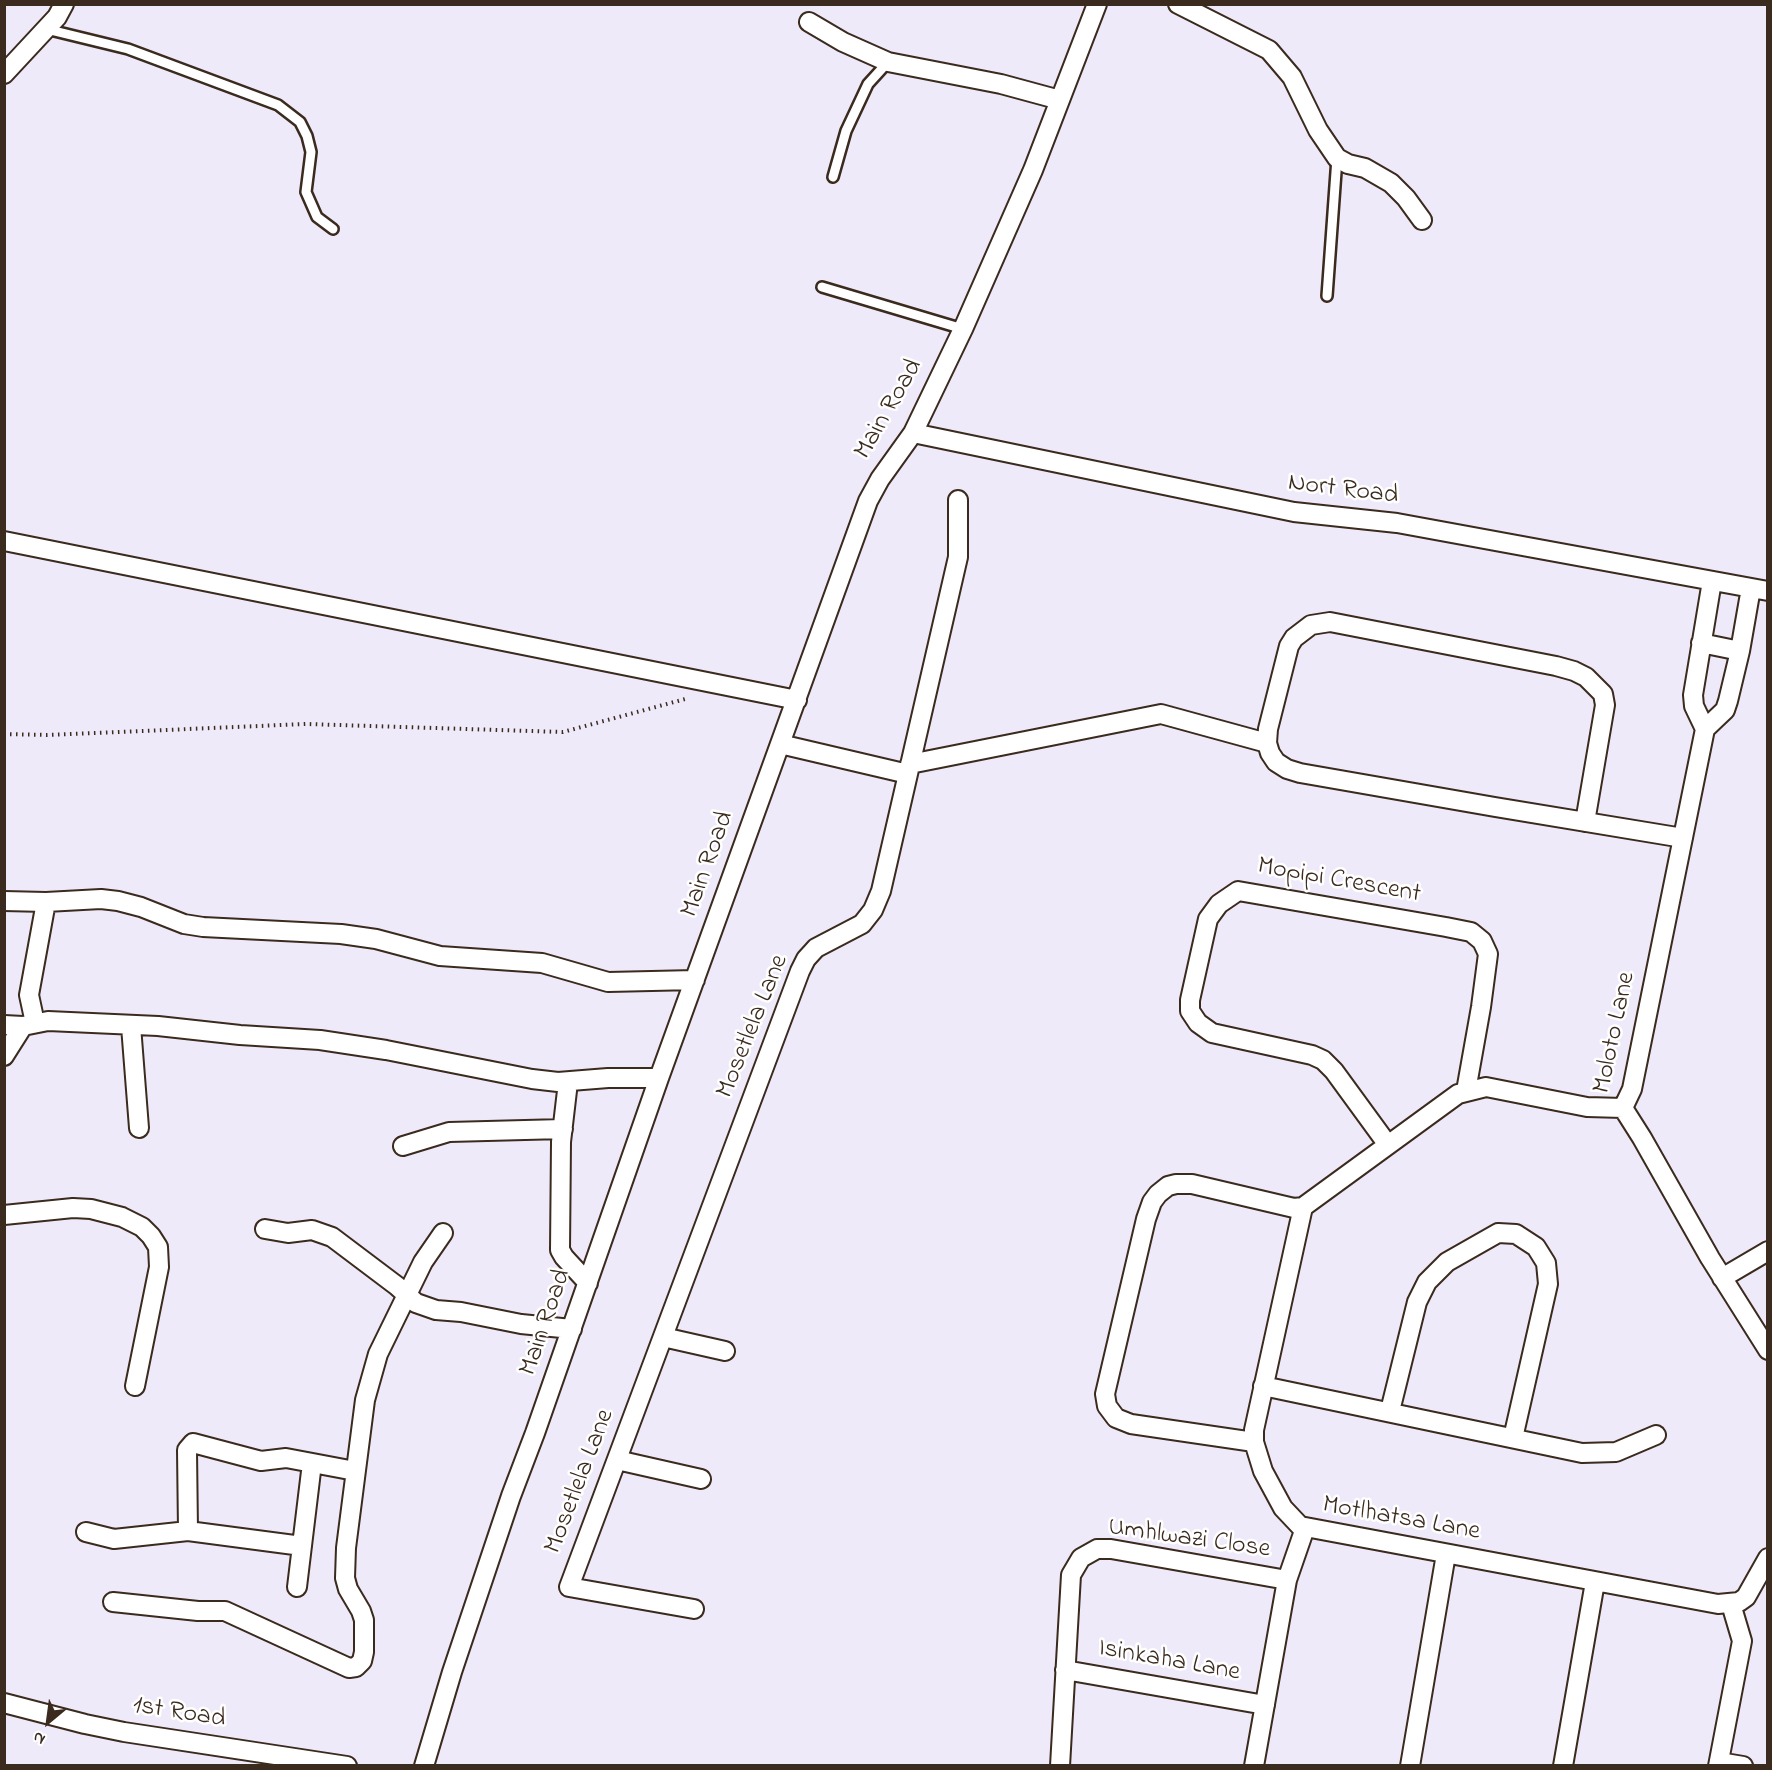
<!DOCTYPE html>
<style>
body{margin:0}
#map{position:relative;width:1772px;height:1770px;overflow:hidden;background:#efeaf9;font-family:"Indie Flower",sans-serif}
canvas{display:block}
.frame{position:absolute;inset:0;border:6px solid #3b2a1e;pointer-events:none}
.north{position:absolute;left:18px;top:1692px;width:60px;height:60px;-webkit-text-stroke:4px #fff;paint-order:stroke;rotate:209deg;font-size:16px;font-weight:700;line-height:24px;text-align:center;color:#3b2a1e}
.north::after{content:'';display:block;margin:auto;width:21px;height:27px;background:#3b2a1e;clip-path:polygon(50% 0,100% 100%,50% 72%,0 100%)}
</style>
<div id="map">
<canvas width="1772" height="1770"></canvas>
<div class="frame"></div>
<div class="north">N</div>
</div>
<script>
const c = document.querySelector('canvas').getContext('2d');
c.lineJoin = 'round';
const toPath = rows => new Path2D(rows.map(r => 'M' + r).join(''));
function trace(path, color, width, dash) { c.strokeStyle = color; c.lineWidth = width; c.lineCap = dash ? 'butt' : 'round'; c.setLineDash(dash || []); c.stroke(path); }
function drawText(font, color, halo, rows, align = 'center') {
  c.font = font + ' "Indie Flower",sans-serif'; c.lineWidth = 5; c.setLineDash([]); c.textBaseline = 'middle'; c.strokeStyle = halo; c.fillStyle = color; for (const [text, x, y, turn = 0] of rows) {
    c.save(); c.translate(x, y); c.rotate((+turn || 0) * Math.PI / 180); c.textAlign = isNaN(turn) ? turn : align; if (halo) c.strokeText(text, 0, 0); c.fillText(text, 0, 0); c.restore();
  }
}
const path = toPath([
 [4,734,47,735,306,724,563,732,689,698]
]);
const lane = toPath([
 [46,29,128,49,278,105,300,122,307,136,311,152,306,192,317,217,333,229],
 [833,177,846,131,868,84,888,62],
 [822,287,963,329],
 [1327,296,1337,158]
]);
const street = toPath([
 [1178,4,1269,50,1292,77,1318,130,1337,158,1348,164,1365,168,1391,183,1406,198,1422,220],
 [809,22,843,42,888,62,1001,84,1060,100],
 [4,74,57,17,64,4],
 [913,433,1294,512,1397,523,1768,591],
 [4,541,797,700],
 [1701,643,1740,651],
 [1705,729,1725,710,1728,701,1740,651,1751,588],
 [1705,729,1694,706,1693,695,1712,581],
 [780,744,908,774],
 [910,764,1161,714,1267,743],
 [1585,822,1605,705,1603,694,1586,677,1574,671,1556,666,1330,622,1311,625,1294,638,1289,646,1268,729,1267,743,1270,753,1276,762,1287,769,1300,773,1495,807,1683,838],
 [4,901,46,902],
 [35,1023,29,995,46,902,101,899,118,901,141,907,184,924,203,927,341,934,376,939,440,956,542,963,608,982,695,980],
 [4,1025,23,1026,48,1021,158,1026,240,1035,320,1040,386,1050,532,1079,558,1082,608,1078,659,1078],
 [131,1026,139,1128],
 [4,1056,23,1026],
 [568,1082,561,1142,560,1250,564,1257,588,1283],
 [1623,1108,1632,1089,1705,729],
 [1623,1108,1642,1138,1710,1258,1768,1350],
 [1388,1145,1334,1071,1323,1060,1312,1055,1212,1033,1198,1023,1190,1011,1190,1000,1208,919,1219,904,1238,891,1446,927,1471,932,1482,941,1488,954,1481,1007,1466,1091],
 [403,1146,449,1132,563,1129],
 [1303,1207,1254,1430,1254,1442,1263,1471,1283,1508,1300,1526,1718,1604,1739,1602,1746,1597,1768,1558],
 [4,1215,73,1208,91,1209,122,1217,142,1227,151,1236,158,1247,159,1267,135,1386],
 [265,1229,288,1233,312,1230,332,1237,397,1286,416,1303,436,1310,461,1312,521,1324,572,1329],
 [1722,1278,1768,1251],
 [663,1337,725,1351],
 [1263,1386,1582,1453,1616,1452,1656,1435],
 [1390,1411,1417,1302,1427,1282,1447,1262,1498,1233,1516,1234,1536,1247,1546,1263,1548,1284,1513,1438],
 [1254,1442,1131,1424,1116,1418,1107,1406,1105,1394,1146,1219,1152,1202,1158,1194,1168,1186,1176,1184,1192,1184,1294,1208,1303,1207,1458,1094,1486,1087,1587,1107,1623,1108],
 [617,1460,701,1479],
 [188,1531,187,1450,193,1443,261,1461,286,1458,355,1471],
 [86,1532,114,1539,188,1531,302,1546],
 [297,1587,312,1463],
 [113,1602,198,1611,225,1611,349,1668,356,1667,362,1661,364,1652,364,1620,361,1611,348,1589,345,1578,346,1548,365,1400,378,1354,423,1262,443,1233],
 [694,1609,569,1587,800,971,806,959,816,948,862,924,873,910,881,891,958,557,958,500],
 [1065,1670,1265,1705],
 [4,1703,85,1724,124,1732,347,1766],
 [1719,1762,1743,1766],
 [424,1766,452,1672,511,1496,535,1433,659,1078,868,501,880,479,913,433,963,329,1033,170,1097,4],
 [1060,1766,1071,1575,1081,1558,1097,1549,1111,1549,1287,1580],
 [1254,1766,1287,1580,1305,1528],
 [1410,1766,1446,1554],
 [1563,1766,1595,1582],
 [1718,1766,1742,1641,1731,1604]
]);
const streetNames = [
 ["Main Road",890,410,-60],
 ["Nort Road",1343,491,7],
 ["Main Road",709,865,-70],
 ["Mopipi Crescent",1339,882,10],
 ["Mosetlela Lane",754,1027,-68],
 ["Moloto Lane",1616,1033,-78],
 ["Main Road",547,1323,-71],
 ["Mosetlela Lane",581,1482,-69],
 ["Motlhatsa Lane",1401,1520,10],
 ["Umhlwazi Close",1189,1540,8],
 ["Isinkaha Lane",1169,1662,10],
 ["1st Road",179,1714,9]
];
trace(lane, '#3b2a1e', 14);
trace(street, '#3b2a1e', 22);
trace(path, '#3b2a1e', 4, [1.5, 4.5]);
trace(lane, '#fff', 9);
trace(street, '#fff', 18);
drawText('26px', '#3b2a1e', '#fff', streetNames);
</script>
